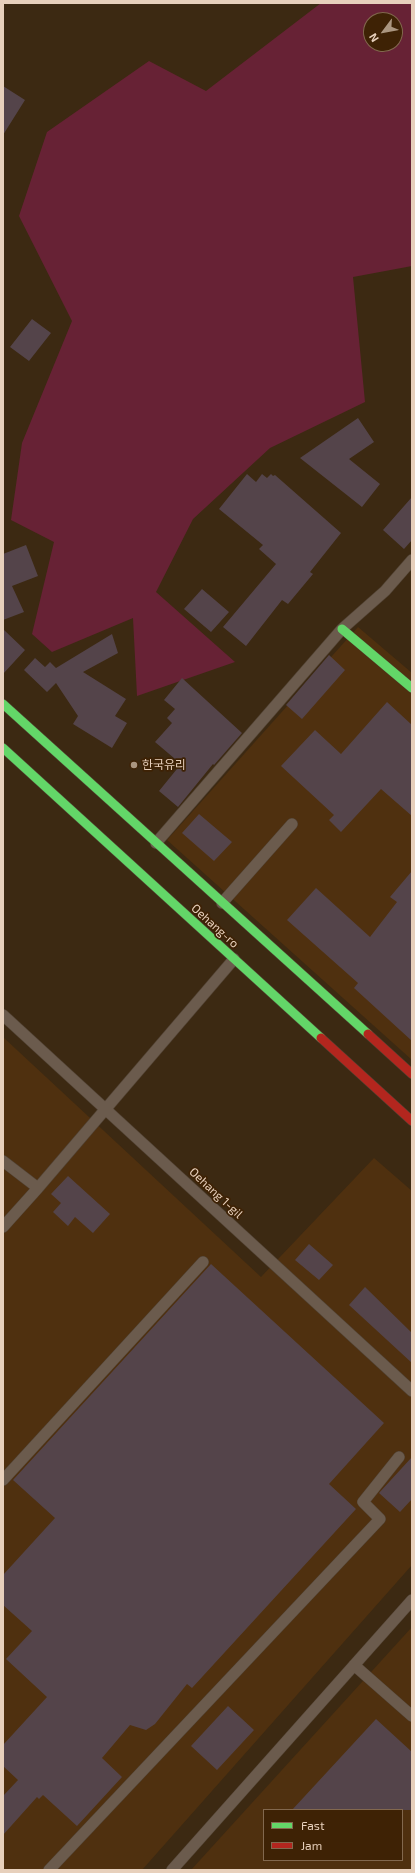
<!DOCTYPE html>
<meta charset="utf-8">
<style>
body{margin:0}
#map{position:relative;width:415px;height:1873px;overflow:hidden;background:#3c2912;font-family:"Exo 2",sans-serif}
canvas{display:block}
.frame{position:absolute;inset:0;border:4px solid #e7d0bc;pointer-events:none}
.legend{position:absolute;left:263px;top:1809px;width:140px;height:52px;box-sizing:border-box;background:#3e2205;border:1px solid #82684e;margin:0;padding:5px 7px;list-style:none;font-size:12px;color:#e7d0bc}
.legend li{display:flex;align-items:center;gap:8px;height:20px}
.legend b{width:20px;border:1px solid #82684e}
.north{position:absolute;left:363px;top:12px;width:40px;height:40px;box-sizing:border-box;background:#3e2205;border:1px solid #82684e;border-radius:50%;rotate:238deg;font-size:11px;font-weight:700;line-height:16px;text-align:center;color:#e7d0bc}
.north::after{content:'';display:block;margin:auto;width:14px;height:18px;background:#ab9680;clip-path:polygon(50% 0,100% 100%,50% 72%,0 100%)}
</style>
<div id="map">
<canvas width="415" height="1873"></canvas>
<div class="frame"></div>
<ul class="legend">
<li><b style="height:5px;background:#63d668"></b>Fast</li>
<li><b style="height:5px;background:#b3261e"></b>Jam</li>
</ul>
<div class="north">N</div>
</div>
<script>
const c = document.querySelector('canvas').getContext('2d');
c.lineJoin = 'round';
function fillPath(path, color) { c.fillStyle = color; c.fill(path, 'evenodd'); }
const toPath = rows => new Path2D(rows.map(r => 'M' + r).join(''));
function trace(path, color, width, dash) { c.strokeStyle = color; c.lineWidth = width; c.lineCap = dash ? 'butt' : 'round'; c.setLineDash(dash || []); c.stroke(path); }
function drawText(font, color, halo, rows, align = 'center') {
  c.font = font + ' "Exo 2","Noto Sans KR",sans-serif'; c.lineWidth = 3.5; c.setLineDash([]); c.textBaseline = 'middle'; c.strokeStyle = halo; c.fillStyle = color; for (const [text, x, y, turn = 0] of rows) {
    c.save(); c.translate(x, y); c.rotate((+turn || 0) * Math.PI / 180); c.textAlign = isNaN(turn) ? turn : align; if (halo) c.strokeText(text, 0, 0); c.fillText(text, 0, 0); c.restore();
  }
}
const built = toPath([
 [358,627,412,673,412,1060,167,840],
 [3,1037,261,1277,374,1158,412,1191,412,1565,142,1870,3,1870],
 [412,1627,412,1870,191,1870],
 [264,1810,402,1810,402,1860,264,1860]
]);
const green = toPath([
 [321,3,412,3,412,266,353,277,365,402,270,448,193,519,156,592,235,662,137,696,133,618,52,652,32,634,54,542,11,520,22,443,72,321,19,216,47,132,149,61,206,91],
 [371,20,395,20,395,44,371,44]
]);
const building = toPath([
 [3,86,25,100,3,135],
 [32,319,51,333,29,361,10,347],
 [358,418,374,442,349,459,380,484,362,507,300,458],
 [247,474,256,482,262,474,267,478,271,474,273,476,275,475,341,533,310,572,313,574,288,604,282,600,246,646,223,627,276,564,259,549,263,545,219,509],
 [412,497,412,540,404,549,383,530],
 [26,545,38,576,12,586,24,612,3,620,3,554],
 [202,589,229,612,211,632,184,609],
 [3,629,25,650,3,674],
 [112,634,118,653,83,672,126,699,115,716,127,723,112,748,73,724,78,716,56,683,47,692,24,670,35,658,45,667,50,662,56,668],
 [329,655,345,670,302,719,286,705],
 [182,678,242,733,214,765,213,764,178,807,159,791,181,764,155,742,172,723,167,718,175,709,164,700],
 [387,702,412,725,412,816,381,789,341,832,329,820,334,815,281,766,315,730,341,754],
 [199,814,232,842,214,861,182,833],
 [412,871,412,1041,354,988,358,983,287,920,316,888,370,937,397,902,390,897],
 [68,1176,110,1214,93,1233,75,1217,68,1226,53,1212,61,1203,51,1194],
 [309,1244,333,1265,319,1280,295,1260],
 [211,1264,384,1423,329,1484,356,1509,192,1688,187,1684,155,1724,146,1730,130,1725,102,1758,122,1777,77,1826,43,1795,39,1799,37,1797,3,1835,3,1796,18,1780,3,1766,3,1745,47,1697,6,1659,32,1631,3,1605,3,1575,55,1518,13,1480],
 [365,1287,412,1333,412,1363,349,1305],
 [412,1457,412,1499,400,1512,379,1493],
 [228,1706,254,1730,217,1770,191,1746],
 [376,1719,412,1752,412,1810,292,1810]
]);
const lane = toPath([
 [156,843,342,629,385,591,412,560],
 [222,903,292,824],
 [3,1015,412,1391],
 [3,1161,38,1188],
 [3,1227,38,1188,234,959],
 [3,1480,203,1262],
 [354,1665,412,1716],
 [49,1870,380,1519,363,1502,399,1457],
 [172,1870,412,1600]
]);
const fast = toPath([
 [342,629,412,688],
 [3,704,368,1034],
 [3,748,321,1038]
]);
const jam = toPath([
 [368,1034,412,1074],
 [321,1038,412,1121]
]);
const markers = [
 [134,765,4,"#ab9680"]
];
const poiNames = [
 ["한국유리",142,765]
];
const streetNames = [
 ["Oehang-ro",215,926,42],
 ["Oehang 1-gil",216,1193,43]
];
fillPath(built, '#4f300f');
fillPath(green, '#672235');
fillPath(building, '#54444a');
trace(lane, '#514233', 12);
trace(fast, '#514233', 10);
trace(jam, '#514233', 10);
trace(lane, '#6b5b4d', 11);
trace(fast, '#63d668', 9);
trace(jam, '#b3261e', 9);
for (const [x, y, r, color] of markers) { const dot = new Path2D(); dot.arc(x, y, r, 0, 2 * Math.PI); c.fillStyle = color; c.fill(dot); trace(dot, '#3e2205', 1.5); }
drawText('12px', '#e7d0bc', '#3e2205', poiNames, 'left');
drawText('12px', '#e7d0bc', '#3e2205', streetNames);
</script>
